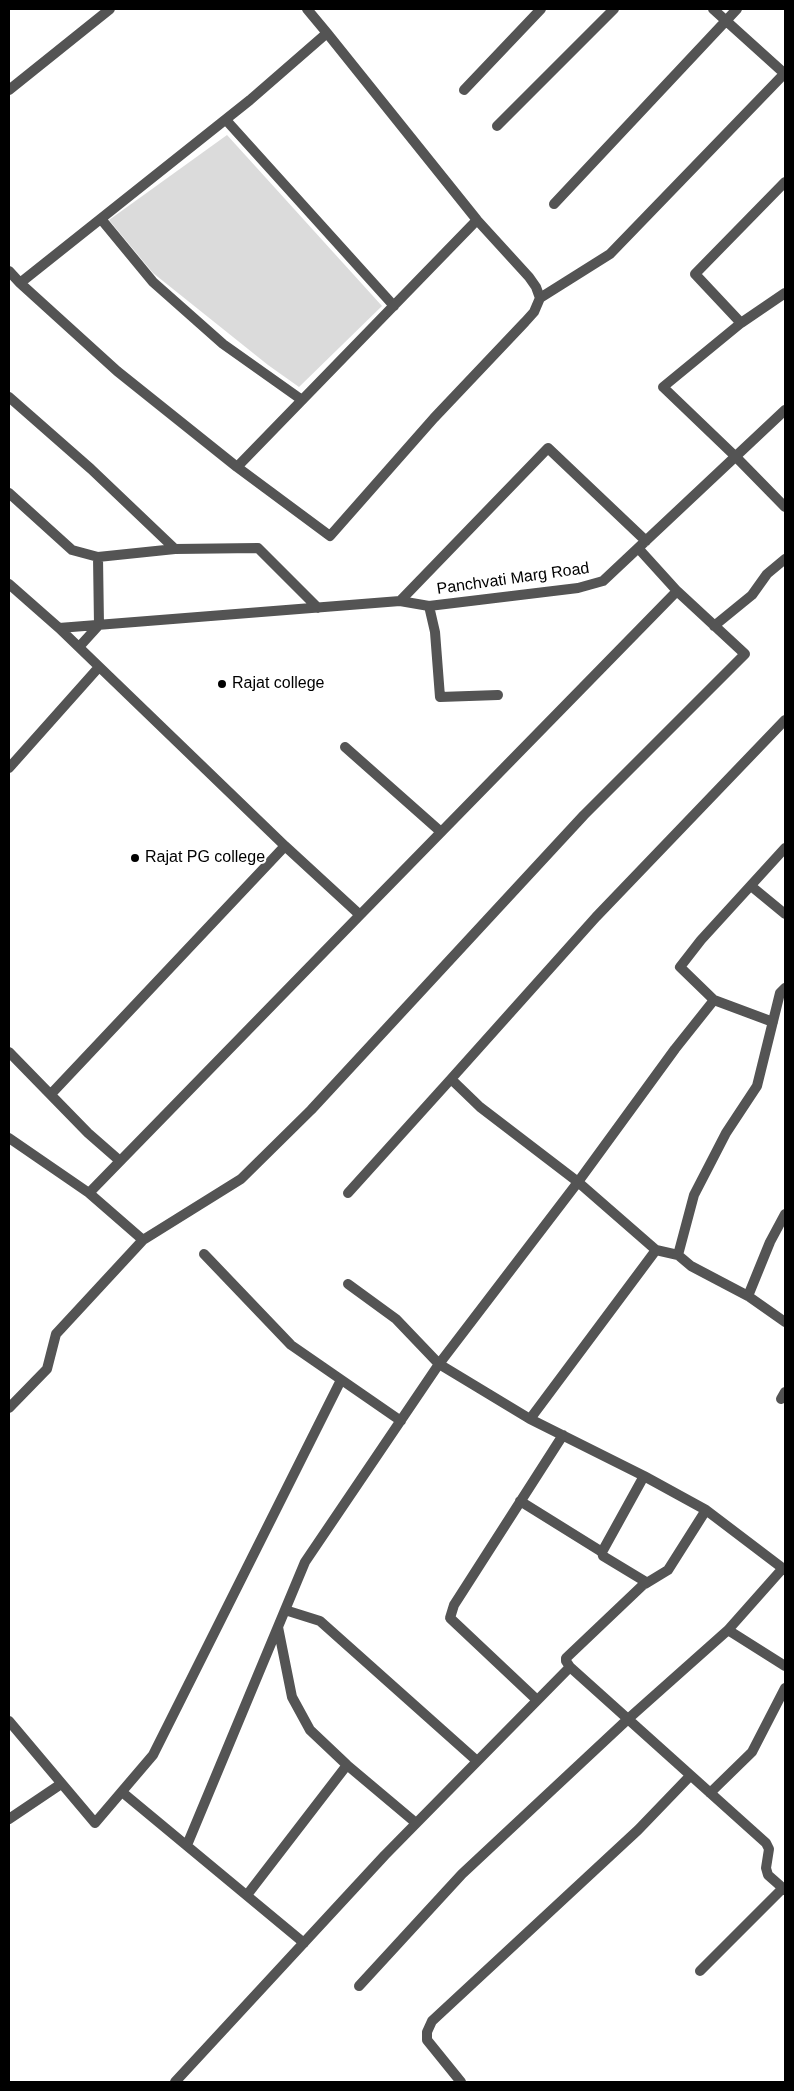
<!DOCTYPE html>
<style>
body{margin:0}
#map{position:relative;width:794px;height:2091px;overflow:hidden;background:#fff;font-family:Helvetica,sans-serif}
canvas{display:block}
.frame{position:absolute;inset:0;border:10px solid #000;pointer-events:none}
</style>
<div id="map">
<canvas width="794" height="2091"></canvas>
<div class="frame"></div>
</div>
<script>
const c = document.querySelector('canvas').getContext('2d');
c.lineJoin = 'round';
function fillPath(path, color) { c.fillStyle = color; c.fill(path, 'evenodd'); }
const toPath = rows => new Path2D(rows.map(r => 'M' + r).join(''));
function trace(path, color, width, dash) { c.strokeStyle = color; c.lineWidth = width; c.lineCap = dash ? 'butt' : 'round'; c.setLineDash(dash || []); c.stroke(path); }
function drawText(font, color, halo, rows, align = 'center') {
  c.font = font + ' Helvetica,sans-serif'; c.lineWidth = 4; c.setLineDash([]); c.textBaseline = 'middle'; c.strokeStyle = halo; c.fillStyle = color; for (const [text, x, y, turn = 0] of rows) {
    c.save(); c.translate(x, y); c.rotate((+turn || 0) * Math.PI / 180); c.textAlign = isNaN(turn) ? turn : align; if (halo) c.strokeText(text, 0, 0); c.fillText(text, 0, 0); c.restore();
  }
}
const green = toPath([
 [227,135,382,306,299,387,268,365,153,273,109,220]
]);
const street = toPath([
 [307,9,327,33,477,220,529,277,536,287,540,298,534,312,525,322,434,418,330,536,237,467,117,371,20,283,250,100,327,33],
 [713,9,785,74],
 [9,90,110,9],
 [464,90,541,9],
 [226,120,394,306],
 [497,126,614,9],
 [554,204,737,9],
 [101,219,153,282,223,344,302,400],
 [9,271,20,283],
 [785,293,741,323,663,387,736,457,785,507],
 [540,298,610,254,785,73],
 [741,323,695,274,785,182],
 [9,397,91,469,175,549],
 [237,467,477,220],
 [9,493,72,550,98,557,175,549,258,548,318,608],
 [9,584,59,628,285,846,51,1094],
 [400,601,548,448,646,541],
 [429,606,435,632,440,697,498,695],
 [714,626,752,595,767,574,785,559],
 [59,628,400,601,429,606,578,588,603,581,785,410],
 [79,647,99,625,98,557],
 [345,747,441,832],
 [9,768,99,667],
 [751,886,785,914],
 [360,915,677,591,638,548],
 [785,988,780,993,757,1086,726,1133,694,1195,678,1255,656,1250,530,1419,644,1476,706,1510,785,1570],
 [714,1000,773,1022],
 [9,1052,88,1133,120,1161],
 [451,1079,596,917,785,720],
 [9,1138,89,1193,143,1240],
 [89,1193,360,915,285,846],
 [348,1193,451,1079,480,1107,578,1182,656,1250],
 [204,1254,291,1345,401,1421],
 [678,1255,691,1266,748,1296,785,1322],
 [748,1296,770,1242,785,1214],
 [781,1399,785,1392],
 [9,1408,47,1369,56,1334,143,1240,241,1179,311,1110,584,815,745,654,677,591],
 [530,1419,439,1364,578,1182,675,1049,714,1000,680,967,701,940,785,848],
 [644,1476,602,1552,603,1556,646,1582,566,1658,566,1661,570,1667,766,1843,769,1849,766,1868,768,1875,785,1890],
 [520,1501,602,1552],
 [645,1584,668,1570,706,1510],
 [285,1610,320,1621,477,1761],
 [278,1627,292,1697,310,1730,347,1765,416,1823],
 [728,1630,785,1666],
 [537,1700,450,1618,454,1605,563,1435],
 [9,1721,95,1823,153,1755,341,1380],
 [122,1792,304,1943],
 [710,1793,752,1752,785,1688],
 [9,1819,61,1784],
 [187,1845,305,1562,439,1364,396,1319,348,1284],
 [247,1895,347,1765],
 [700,1971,783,1888],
 [359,1986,462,1874,628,1719,728,1630,783,1568],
 [175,2082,385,1855,570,1667],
 [461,2082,427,2040,427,2032,432,2021,638,1830,690,1776]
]);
const markers = [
 [222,684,5,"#000"],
 [135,858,5,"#000"]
];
const streetNames = [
 ["Panchvati Marg Road",513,579,-8]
];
const poiNames = [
 ["Rajat college",232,684],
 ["Rajat PG college",145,858]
];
fillPath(green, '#dbdbdb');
trace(street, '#545454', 10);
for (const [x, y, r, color] of markers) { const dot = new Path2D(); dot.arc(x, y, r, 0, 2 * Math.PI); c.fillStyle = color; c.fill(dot); trace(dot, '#fff', 2); }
drawText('16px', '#000', '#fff', streetNames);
drawText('16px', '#000', '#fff', poiNames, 'left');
</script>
